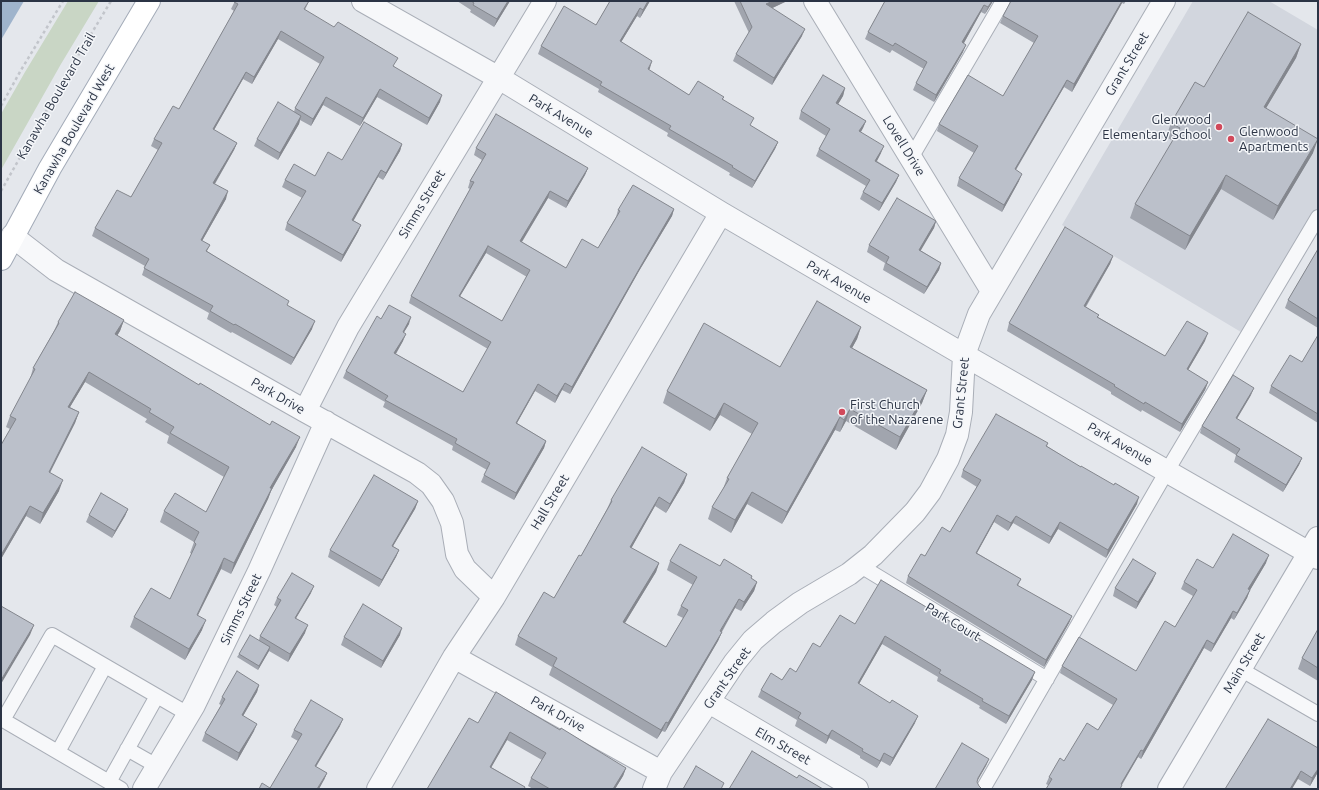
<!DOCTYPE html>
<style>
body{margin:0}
#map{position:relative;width:1319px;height:790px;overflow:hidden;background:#e4e7ec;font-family:Ubuntu,sans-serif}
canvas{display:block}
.frame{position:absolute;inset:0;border:2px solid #2b3445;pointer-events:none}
</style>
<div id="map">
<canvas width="1319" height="790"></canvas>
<div class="frame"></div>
</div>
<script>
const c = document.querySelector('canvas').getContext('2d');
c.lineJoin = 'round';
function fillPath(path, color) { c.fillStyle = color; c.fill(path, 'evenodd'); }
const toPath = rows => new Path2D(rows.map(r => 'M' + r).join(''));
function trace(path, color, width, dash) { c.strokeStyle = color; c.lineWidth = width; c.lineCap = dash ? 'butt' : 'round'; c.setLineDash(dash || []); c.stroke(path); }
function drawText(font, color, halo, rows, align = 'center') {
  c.font = font + ' Ubuntu,sans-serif'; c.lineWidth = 3; c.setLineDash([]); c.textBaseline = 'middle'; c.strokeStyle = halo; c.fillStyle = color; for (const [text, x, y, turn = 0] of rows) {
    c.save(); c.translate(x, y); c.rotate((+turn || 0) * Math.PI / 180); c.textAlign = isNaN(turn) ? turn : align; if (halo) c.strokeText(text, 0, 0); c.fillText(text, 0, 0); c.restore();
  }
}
const built = toPath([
 [1193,1,1269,1,1318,30,1318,224,1251,338,1062,225]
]);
const green = toPath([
 [68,1,99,1,61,64,1,170,1,114,25,72]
]);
const water = toPath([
 [1,1,24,1,1,40]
]);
const path = toPath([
 [1,106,21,70,63,1],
 [1,191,70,69,111,1]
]);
const service = toPath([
 [911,158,1003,1],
 [859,565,1047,679],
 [1240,669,1318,714],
 [127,749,157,766],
 [58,752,105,666],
 [109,782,157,696],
 [121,789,3,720,52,635,188,714],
 [983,789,1167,471,1318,217]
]);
const minor = toPath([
 [363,1,499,78,721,213,964,355,1318,558],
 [815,1,992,291],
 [12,236,56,270,305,411,417,473,431,484,443,501,452,523,457,554,465,569,494,597],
 [305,411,348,327,545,1],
 [454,657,661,772],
 [709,702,857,789],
 [144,789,194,705,259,571,326,422],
 [378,789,454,657,494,597,721,213],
 [654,789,661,772,735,662,753,640,774,622,800,603,849,574,873,555,915,512,930,492,948,459,957,435,961,412,964,355,979,314,1164,1],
 [1169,789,1318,538]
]);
const primary = toPath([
 [1,259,50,168,149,1]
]);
const wall = toPath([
 [235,1,309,1,305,10,395,67,440,102,427,125,377,97,360,126,323,105,311,126,300,120,299,124,278,160,254,146,257,139,294,112,295,108,320,64,278,39,252,84,243,79,214,130,237,143,234,150,215,184,226,199,202,241,210,245,207,251,287,305,312,329,291,365,232,332,231,333,207,319,209,313,142,275,145,266,92,236,95,228,131,197,158,150,151,146,154,139,179,109,234,11,231,9],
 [457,1,510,1,494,27,470,12,471,10],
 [610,1,650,1,640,18,637,16,621,42,650,68,649,70,689,95,724,97,723,99,751,126,778,142,775,149,752,188,729,175,730,173,667,136,668,133,598,92,599,89,538,54,541,46,596,25],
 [734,1,785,1,785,2,772,8,802,36,772,85,733,61,736,54,749,33],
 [885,1,993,1,985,14,981,12,964,43,963,52,934,102,913,90,916,83,924,69,892,50,890,53,865,39,868,32],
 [1011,1,1126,1,1124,4,1122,3,1072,92,1064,87,1016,170,1019,181,1002,212,957,186,959,178,974,153,937,131,939,124,1003,96,1034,43,1000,23,1003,16],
 [1301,44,1296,58,1266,108,1313,153,1273,220,1221,189,1185,250,1130,218,1135,204,1173,141,1166,137,1171,123,1204,87],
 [845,88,843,96,838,104,866,121,863,128,861,132,881,153,877,161,899,175,896,182,879,211,860,199,863,192,866,186,816,156,819,149,826,136,799,119,801,111],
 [402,144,400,151,383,180,378,177,353,220,361,225,358,232,341,262,285,230,287,223,302,198,282,187,285,180,315,176,342,160],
 [476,148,588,168,585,175,566,208,548,198,522,242,566,268,598,248,616,217,618,210,674,209,672,216,639,271,570,394,562,390,555,403,535,391,517,423,546,441,544,448,514,500,481,482,484,475,487,470,452,450,453,446,383,407,385,402,343,378,346,371,381,319,409,324,404,332,403,341,396,354,463,392,488,349,409,303,411,296,470,189,468,188,470,181,482,160,474,155],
 [486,253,527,277,502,321,460,296],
 [936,221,934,228,920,250,941,263,939,270,924,294,883,270,885,263,867,252,869,245],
 [1318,249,1318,328,1285,308,1288,300],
 [1113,256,1110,264,1086,307,1099,315,1098,317,1165,356,1205,341,1188,370,1208,382,1205,390,1180,432,1142,410,1141,412,1111,394,1111,392,1007,331,1009,323],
 [124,320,120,331,117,336,296,447,271,491,268,499,231,574,221,569,198,615,202,630,185,660,130,627,134,617,170,599,192,554,190,553,194,542,160,522,164,511,206,512,224,477,167,443,169,436,145,422,147,419,85,382,70,407,79,412,75,423,50,473,59,491,40,524,26,516,1,559,1,445,10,429,6,427,10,416,30,379,33,368,54,331,58,322],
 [861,327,857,339,852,348,927,390,922,403,896,450,846,421,840,432,835,430,782,524,747,504,731,533,708,519,712,507,723,489,727,478,752,434,720,415,710,431,663,403,667,391,780,367],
 [1318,335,1318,423,1269,393,1271,386,1302,362],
 [1251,395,1237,419,1302,458,1299,465,1283,492,1234,462,1236,455,1200,433,1202,426],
 [1048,443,1047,446,1137,504,1106,558,1058,529,1049,544,1013,523,1008,531,994,522,977,553,1021,579,1018,586,1072,616,1069,623,1044,667,906,583,908,576,925,556,950,532,977,487,961,477,963,470],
 [687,474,684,483,666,513,655,506,631,548,659,563,656,572,625,623,666,647,683,618,677,615,681,606,693,585,667,570,670,561,720,566,752,576,751,579,757,582,754,591,741,611,735,608,722,632,718,641,665,732,662,731,657,739,549,675,552,667,515,645,518,636,554,598,581,556,607,509,611,500],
 [418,501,415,509,393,546,399,550,396,557,379,587,328,557,330,550],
 [128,509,125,516,112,538,86,522,89,515],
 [1266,563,1250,590,1247,598,1234,620,1231,618,1211,652,1204,648,1141,759,1138,757,1122,785,1048,785,1046,784,1049,777,1064,761,1098,730,1113,705,1060,673,1062,666,1136,671,1175,627,1193,596,1181,589,1184,582,1213,568],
 [1153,580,1136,609,1113,596,1115,588],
 [311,593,296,618,305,633,288,662,269,651,258,670,237,657,239,654,259,640,260,636,277,607,274,605,277,598],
 [855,624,1032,680,1006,724,979,708,980,706,937,681,938,677,882,644,859,684,915,723,890,766,881,761,877,768,860,758,860,756,829,738,826,744,795,726,797,720,758,697,761,690,782,680,796,672,820,647],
 [1318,629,1318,681,1298,669,1302,658],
 [400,635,381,668,341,645,344,637],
 [259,685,257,692,243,716,254,731,237,761,202,741,205,733,221,705,219,704,222,697],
 [1268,719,1318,772,1310,786,1298,779],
 [478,723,560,730,626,768,623,776,615,789,533,789,528,786,531,778,542,760,507,740,491,767,525,787,524,789,427,789],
 [340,726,316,767,327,773,324,780,270,788,298,741,291,737,294,730]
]);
const shadedWall = toPath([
 [508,1,510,1,494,27,497,19],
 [648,1,650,1,640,18,643,10],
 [773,1,785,1,785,2,764,12,766,4],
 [992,1,993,1,985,14,988,7],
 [1122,1,1123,1,1122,3,1072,92,1074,84],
 [984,5,981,12,960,50,962,42],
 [640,8,637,16,617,49,620,41],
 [805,29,802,36,772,85,774,78],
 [281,31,278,39,252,84,254,77],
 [1301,44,1296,58,1259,120,1264,107],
 [966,45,963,52,934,102,936,95],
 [652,61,650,68,645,77,648,69],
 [246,72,243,79,210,137,213,129],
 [1067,80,1064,87,1012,176,1015,169],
 [845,88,843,96,834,111,836,103],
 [380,89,377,97,360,126,363,118],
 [442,95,440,102,427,125,429,118],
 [326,97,323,105,311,126,313,119],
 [301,116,299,124,278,160,280,153],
 [866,121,863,128,857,138,859,131],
 [1318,139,1313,153,1273,220,1278,206],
 [778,142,775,149,752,188,755,181],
 [237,143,234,150,211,190,213,183],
 [402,144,400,151,383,180,386,173],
 [884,146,881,153,873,168,875,161],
 [588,168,585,175,566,208,568,201],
 [381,170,378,177,350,227,352,220],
 [1022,174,1019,181,1002,212,1004,205],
 [899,175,896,182,879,211,882,203],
 [1226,175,1221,189,1185,250,1190,236],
 [228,191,226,199,198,248,201,240],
 [550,191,548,198,518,248,520,241],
 [674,209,672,216,639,271,570,394,572,387,642,264],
 [936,221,934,228,917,257,919,250],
 [361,225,358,232,341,262,343,255],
 [488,246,486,253,456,303,459,296],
 [1113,256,1110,264,1081,314,1084,306],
 [941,263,939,270,924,294,927,287],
 [411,317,409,324,400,339,403,332],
 [124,320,120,331,111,345,115,334],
 [315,321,312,329,291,365,294,358],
 [861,327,857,339,846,359,850,347],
 [1208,333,1205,341,1184,377,1187,369],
 [406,334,403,341,392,360,394,353],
 [89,372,85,382,64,417,68,407],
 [1208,382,1205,390,1180,432,1182,424],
 [565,383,562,390,555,403,557,396],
 [538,384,535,391,513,430,516,423],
 [1254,388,1251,395,1233,425,1236,418],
 [927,390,922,403,896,450,900,437],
 [724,403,720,415,710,431,715,419],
 [850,409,846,421,840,432,844,420],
 [79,412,75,423,45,482,49,472],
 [840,417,835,430,782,524,787,512],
 [300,437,296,447,271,491,268,499,231,574,234,563,270,488],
 [546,441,544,448,514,500,516,493],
 [1302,458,1299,465,1283,492,1286,485],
 [687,474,684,483,666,513,670,504],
 [63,480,59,491,40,524,43,513],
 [752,492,747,504,731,533,735,520],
 [659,497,655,506,627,556,630,547],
 [1139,497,1137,504,1106,558,1108,550],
 [418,501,415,509,389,553,392,546],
 [30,506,26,516,1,559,1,555],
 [128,509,125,516,112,538,115,531],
 [997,515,994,522,973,560,976,553],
 [1016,516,1013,523,1008,531,1011,523],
 [1060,522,1058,529,1049,544,1051,537],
 [399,550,396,557,379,587,382,580],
 [1269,555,1266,563,1246,597,1248,589],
 [224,558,221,569,193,625,197,615],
 [659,563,656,572,620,631,623,622],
 [1156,573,1153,580,1136,609,1138,602],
 [757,582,754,591,741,611,744,602],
 [314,586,311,593,292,625,295,618],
 [1250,590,1247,598,1234,620,1237,613],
 [739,599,735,608,717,639,722,632,718,641,665,732,668,723],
 [1233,611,1231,618,1211,652,1214,644],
 [1072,616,1069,623,1044,667,1046,660],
 [206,620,202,630,185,660,189,649],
 [34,625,30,635,1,684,1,680],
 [308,625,305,633,288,662,290,654],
 [402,628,400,635,381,668,383,661],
 [885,636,882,644,855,691,858,683],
 [1207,640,1204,648,1141,759,1143,751],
 [270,647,269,651,258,670,259,666],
 [1035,672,1032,680,1006,724,1009,716],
 [259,685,257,692,239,723,242,715],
 [918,716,915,723,890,766,893,758],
 [343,719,340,726,312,773,315,766],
 [666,722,662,731,657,739,661,730],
 [257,724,254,731,237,761,239,753],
 [832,730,829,738,826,744,828,736],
 [510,732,507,740,487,775,490,767],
 [1141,750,1138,757,1119,789,1121,784],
 [884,753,881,761,877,768,880,761],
 [989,759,986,766,975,785,978,778],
 [626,768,623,776,615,789,613,789],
 [1318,769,1318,772,1310,786,1312,778],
 [1301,771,1298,779,1292,789,1290,789],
 [327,773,324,780,319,789,317,789]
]);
const building = toPath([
 [235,1,309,1,304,9,334,27,338,22,398,58,393,66,442,95,429,118,380,89,363,118,326,97,313,119,295,108,324,57,281,31,254,77,246,72,213,129,237,143,213,183,228,191,201,240,210,245,206,251,289,301,287,305,315,321,294,358,235,324,234,325,210,311,213,306,144,268,149,259,95,228,117,190,131,197,162,143,154,139,173,106,179,109,238,4,234,2,235,1],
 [471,1,508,1,497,19,473,5,474,3,471,1],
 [610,1,648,1,643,10,640,8,620,41,652,61,648,69,689,95,698,81,724,97,722,99,754,118,750,125,778,142,755,181,732,167,733,166,669,129,671,126,600,85,602,82,541,46,564,6,596,25,610,1],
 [740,1,773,1,766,4,805,29,774,78,736,54,752,27,740,1],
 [885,1,992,1,988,7,984,5,962,42,966,45,936,95,916,83,927,62,895,43,893,46,868,32,885,1],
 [1011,1,1122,1,1074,84,1067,80,1015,169,1022,174,1004,205,959,178,978,146,939,124,968,75,1003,96,1038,36,1003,16,1011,1],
 [1248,12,1301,44,1264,107,1318,139,1278,206,1226,175,1190,236,1135,204,1180,128,1171,123,1195,82,1204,87,1248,12],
 [823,75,845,88,836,103,866,121,859,131,884,146,875,161,899,175,882,203,863,192,870,180,819,149,830,129,801,111,823,75],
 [278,102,301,116,280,153,257,139,278,102],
 [496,114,588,168,568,201,550,191,520,241,566,268,582,239,598,248,620,211,618,210,633,185,674,209,642,264,572,387,565,383,557,396,538,384,516,423,546,441,516,493,484,475,490,463,455,443,457,439,385,400,388,396,346,371,377,316,381,319,389,305,411,317,403,332,406,334,394,353,463,392,491,342,411,296,474,182,470,181,486,154,476,148,496,114],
 [488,246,530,270,502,321,459,296,488,246],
 [364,122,402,144,386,173,381,170,352,220,361,225,343,255,287,223,306,191,285,180,294,164,315,176,328,152,342,160,364,122],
 [897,198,936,221,919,250,941,263,927,287,886,263,889,257,869,245,897,198],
 [1065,227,1113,256,1084,306,1099,315,1097,317,1165,356,1187,321,1208,333,1187,369,1208,382,1182,424,1145,402,1144,404,1114,386,1115,385,1009,323,1065,227],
 [1318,249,1318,319,1288,300,1318,249],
 [75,292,124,320,115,334,199,385,200,383,270,425,272,421,300,437,270,488,272,488,234,563,224,558,197,615,206,620,189,649,134,617,151,588,170,599,196,544,194,542,199,532,164,511,175,493,206,512,229,467,170,433,174,427,149,412,151,409,89,372,68,407,79,412,49,472,63,480,43,513,30,506,1,555,1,445,16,419,10,416,35,369,33,368,59,323,58,322,75,292],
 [817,301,861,327,850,347,927,390,900,437,850,409,844,420,840,417,787,512,752,492,735,520,712,507,729,479,727,478,758,423,724,403,715,419,667,391,704,323,780,367,817,301],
 [1318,335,1318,414,1271,386,1290,355,1302,362,1318,335],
 [1233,375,1254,388,1236,418,1302,458,1286,485,1236,455,1240,449,1202,426,1233,375],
 [996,414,1048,443,1046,446,1081,467,1081,466,1114,485,1115,483,1139,497,1108,550,1060,522,1051,537,1016,516,1011,523,997,515,976,553,1021,579,1017,585,1072,616,1046,660,908,576,921,554,925,556,942,527,950,532,981,480,963,470,996,414],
 [642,447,687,474,670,504,659,497,630,547,659,563,623,622,666,647,688,610,681,606,697,577,670,561,680,544,720,566,724,559,752,576,751,578,757,582,744,602,739,599,720,631,722,632,668,723,666,722,661,730,553,666,557,658,518,636,544,592,554,598,579,555,581,556,612,501,611,500,642,447],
 [374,475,418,501,392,546,399,550,382,580,330,550,374,475],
 [101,493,128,509,115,531,89,515,101,493],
 [1233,534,1269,555,1248,589,1250,590,1237,613,1233,611,1214,644,1207,640,1143,751,1141,750,1121,784,1122,785,1120,789,1046,789,1052,779,1049,777,1060,758,1064,761,1087,723,1098,730,1117,699,1062,666,1079,637,1136,671,1165,621,1175,627,1197,590,1184,582,1197,559,1213,568,1233,534],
 [1133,559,1156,573,1138,602,1115,588,1133,559],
 [292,573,314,586,295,618,308,625,290,654,260,636,281,600,277,598,292,573],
 [881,580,1035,672,1009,716,982,701,983,699,939,673,941,670,885,636,858,683,890,703,892,700,918,716,893,758,884,753,880,761,862,751,863,749,832,730,828,736,798,718,801,713,761,690,771,673,782,680,790,668,796,672,813,643,820,647,840,615,855,624,881,580],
 [363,604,402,628,383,661,344,637,363,604],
 [1,606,34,625,1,680,1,606],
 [1318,629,1318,668,1302,658,1318,629],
 [250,635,270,647,259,666,239,654,250,635],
 [237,671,259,685,242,715,257,724,239,753,205,733,225,699,222,697,237,671],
 [496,692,560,730,561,728,626,768,613,789,550,789,531,778,546,753,510,732,490,767,525,787,524,789,427,789,469,718,478,723,496,692],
 [311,700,343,719,315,766,327,773,317,789,259,789,262,783,270,788,302,734,294,730,311,700],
 [1268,719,1318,748,1318,769,1312,778,1301,771,1290,789,1225,789,1268,719],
 [962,743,989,759,978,778,977,782,979,786,982,789,935,789,962,743],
 [752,751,797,778,799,775,823,789,729,789,752,751],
 [696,766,724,783,721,789,683,789,696,766]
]);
const markers = [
 [1219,127,4,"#d1495b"],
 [1231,139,4,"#d1495b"],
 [842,412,4,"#d1495b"]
];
const streetNames = [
 ["Grant Street",1127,64,-59],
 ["Kanawha Boulevard Trail",56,96,-60],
 ["Park Avenue",561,116,31],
 ["Kanawha Boulevard West",74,129,-60],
 ["Lovell Drive",904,146,58],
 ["Simms Street",422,204,-59],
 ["Park Avenue",839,282,30],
 ["Grant Street",961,393,-84],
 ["Park Drive",278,396,30],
 ["Park Avenue",1120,444,30],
 ["Hall Street",550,502,-59],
 ["Simms Street",241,609,-64],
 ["Park Court",953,622,31],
 ["Main Street",1244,663,-59],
 ["Grant Street",727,678,-55],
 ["Park Drive",558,714,29],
 ["Elm Street",783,746,30]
];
const poiNames = [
 ["Glenwood",1211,120,"right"],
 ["Elementary School",1211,135,"right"],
 ["Glenwood",1239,132],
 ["Apartments",1239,147],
 ["First Church",850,405],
 ["of the Nazarene",850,420]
];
fillPath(built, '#d2d6de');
fillPath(green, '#c9d6c5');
fillPath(water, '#9fb4cc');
trace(service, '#a9aeb7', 16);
trace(minor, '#a9aeb7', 24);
trace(primary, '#a3abb8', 24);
trace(path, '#c2c5cb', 2.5, [3, 3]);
trace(service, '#f7f8fa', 14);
trace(minor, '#f7f8fa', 22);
trace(primary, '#fff', 22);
fillPath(wall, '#a1a5ae');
fillPath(shadedWall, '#83868d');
fillPath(building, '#bbc0ca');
trace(building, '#83868d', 1);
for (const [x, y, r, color] of markers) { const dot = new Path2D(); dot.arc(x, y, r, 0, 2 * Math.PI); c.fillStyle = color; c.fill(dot); trace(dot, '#f4f6f9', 1.5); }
drawText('13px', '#2b3445', '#f4f6f9', streetNames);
drawText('13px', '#2b3445', '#f4f6f9', poiNames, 'left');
</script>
